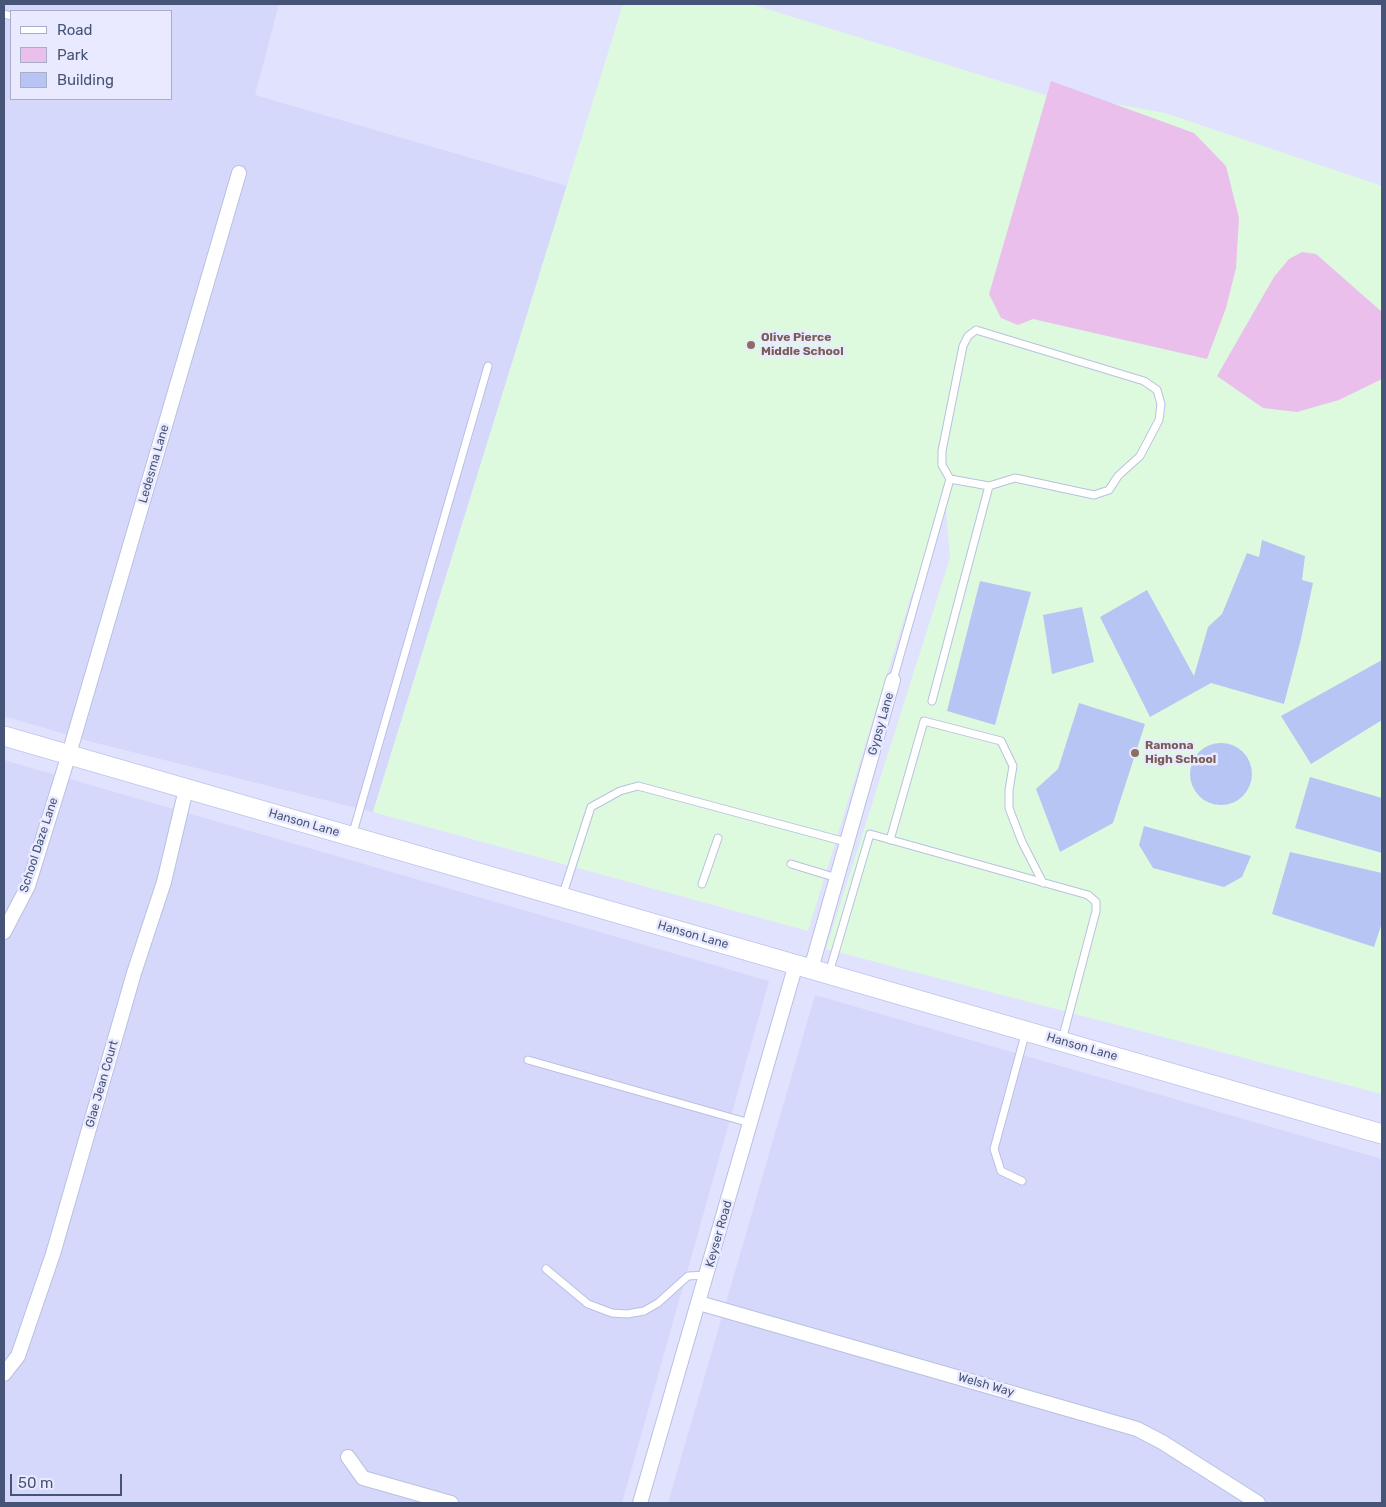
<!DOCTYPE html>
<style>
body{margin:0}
#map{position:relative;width:1386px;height:1507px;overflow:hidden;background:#e1e2fe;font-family:Rubik,sans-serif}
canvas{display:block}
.frame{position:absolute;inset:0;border:5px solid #465477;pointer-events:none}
.legend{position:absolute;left:10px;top:10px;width:162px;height:90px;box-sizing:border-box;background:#e9eaff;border:1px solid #a8aec9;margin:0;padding:6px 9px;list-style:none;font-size:15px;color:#465477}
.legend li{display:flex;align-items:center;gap:10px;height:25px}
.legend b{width:25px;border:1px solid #a8aec9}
.scale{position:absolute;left:10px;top:1474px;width:112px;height:22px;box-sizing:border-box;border:2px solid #465477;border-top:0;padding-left:6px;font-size:15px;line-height:18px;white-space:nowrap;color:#465477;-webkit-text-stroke:4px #e9eaff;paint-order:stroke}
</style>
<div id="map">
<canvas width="1386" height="1507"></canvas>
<div class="frame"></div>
<ul class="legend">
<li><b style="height:6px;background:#fff"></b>Road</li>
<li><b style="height:14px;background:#eabfec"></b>Park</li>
<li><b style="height:14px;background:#b7c5f5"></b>Building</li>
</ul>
<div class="scale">50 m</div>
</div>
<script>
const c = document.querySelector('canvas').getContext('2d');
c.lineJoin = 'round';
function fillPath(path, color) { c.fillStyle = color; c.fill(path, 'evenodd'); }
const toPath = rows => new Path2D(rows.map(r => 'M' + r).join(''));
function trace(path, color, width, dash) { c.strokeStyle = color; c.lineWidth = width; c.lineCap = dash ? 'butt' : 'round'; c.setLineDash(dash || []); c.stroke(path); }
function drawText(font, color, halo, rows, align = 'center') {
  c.font = font + ' Rubik,sans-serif'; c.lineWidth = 5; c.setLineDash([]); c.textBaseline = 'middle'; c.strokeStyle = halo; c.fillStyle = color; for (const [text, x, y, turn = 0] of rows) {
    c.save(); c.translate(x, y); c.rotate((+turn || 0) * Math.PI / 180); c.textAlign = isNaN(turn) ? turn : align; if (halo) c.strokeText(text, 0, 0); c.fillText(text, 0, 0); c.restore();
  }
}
const residential = toPath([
 [4,4,279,4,255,95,567,186,373,812,88,741,4,716],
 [11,11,171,11,171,99,11,99],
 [4,760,769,981,622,1503,4,1503],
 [815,995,1382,1159,1382,1503,668,1503]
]);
const education = toPath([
 [623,4,751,4,1045,95,1082,98,1165,113,1382,186,1382,1094,826,949,950,558,946,506,911,596,808,931,373,812]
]);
const green = toPath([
 [1051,81,1194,133,1226,166,1239,218,1236,268,1226,308,1207,359,1033,319,1018,325,1001,318,989,294],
 [1302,252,1316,254,1382,312,1382,379,1339,400,1297,412,1263,408,1217,376,1274,277,1289,259]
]);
const building = toPath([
 [1262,540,1305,556,1302,580,1313,583,1300,643,1284,704,1211,683,1150,717,1100,617,1147,590,1194,676,1208,627,1222,614,1247,553,1259,557],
 [980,581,1031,592,995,725,947,711],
 [1082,607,1094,662,1052,674,1043,615],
 [1382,660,1382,720,1311,764,1281,716],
 [1079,703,1145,724,1113,823,1060,852,1036,789,1058,769],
 '1190 774a31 31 0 1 1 62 0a31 31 0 1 1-62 0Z',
 [1310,777,1382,798,1382,853,1295,828],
 [1144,826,1251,856,1242,877,1224,887,1153,868,1139,845],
 [1290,852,1382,873,1382,923,1374,947,1272,914]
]);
const lane = toPath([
 [4,14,11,16],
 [976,330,1144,381,1157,390,1161,404,1159,420,1140,456,1118,476,1109,490,1094,495,1015,478,989,486,950,479,942,465,942,451,963,346,968,336,976,330],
 [893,680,950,479],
 [932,701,989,486],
 [352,836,488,366],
 [890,840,924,721,1001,741,1013,766,1009,790,1009,808,1022,842,1043,883],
 [791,864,837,878],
 [702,884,718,838],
 [562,897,591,807,620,791,638,786,846,842],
 [829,973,870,834,1088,895,1096,902,1096,911,1062,1040],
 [528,1060,750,1123],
 [1022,1181,1001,1171,994,1149,1026,1031],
 [546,1269,588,1304,612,1313,627,1314,644,1311,658,1303,688,1276,707,1275]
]);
const street = toPath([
 [4,932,28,886,69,754,239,173],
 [811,969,893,680],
 [699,1303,1137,1429,1162,1442,1258,1503],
 [4,1374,18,1356,53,1254,134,973,164,882,186,789],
 [348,1457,363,1478,451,1503],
 [640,1503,796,964]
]);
const secondary = toPath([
 [4,736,1382,1134]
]);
const markers = [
 [751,345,5,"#8d6e63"],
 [1135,753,5,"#8d6e63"]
];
const educationNames = [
 ["Olive Pierce",761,338],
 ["Middle School",761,352],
 ["Ramona",1145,746],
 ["High School",1145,760]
];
const streetNames = [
 ["Ledesma Lane",154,464,-74],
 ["Gypsy Lane",881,724,-74],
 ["Hanson Lane",304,823,16],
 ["School Daze Lane",39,845,-72],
 ["Hanson Lane",693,935,16],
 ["Hanson Lane",1082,1047,16],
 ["Glae Jean Court",102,1084,-74],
 ["Keyser Road",719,1234,-74],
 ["Welsh Way",986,1385,16]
];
fillPath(residential, '#d5d8fb');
fillPath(education, '#defade');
fillPath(green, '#eabfec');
fillPath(building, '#b7c5f5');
trace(lane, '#b9c0e1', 9);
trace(street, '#b9c0e1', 16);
trace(secondary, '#bcc4ea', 21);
trace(lane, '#fff', 7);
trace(street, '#fff', 14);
trace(secondary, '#fff', 19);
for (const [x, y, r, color] of markers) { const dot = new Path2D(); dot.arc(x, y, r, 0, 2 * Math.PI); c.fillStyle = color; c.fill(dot); trace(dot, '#e9eaff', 2); }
drawText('bold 12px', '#785e54', '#e9eaff', educationNames, 'left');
drawText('12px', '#465477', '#e9eaff', streetNames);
</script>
